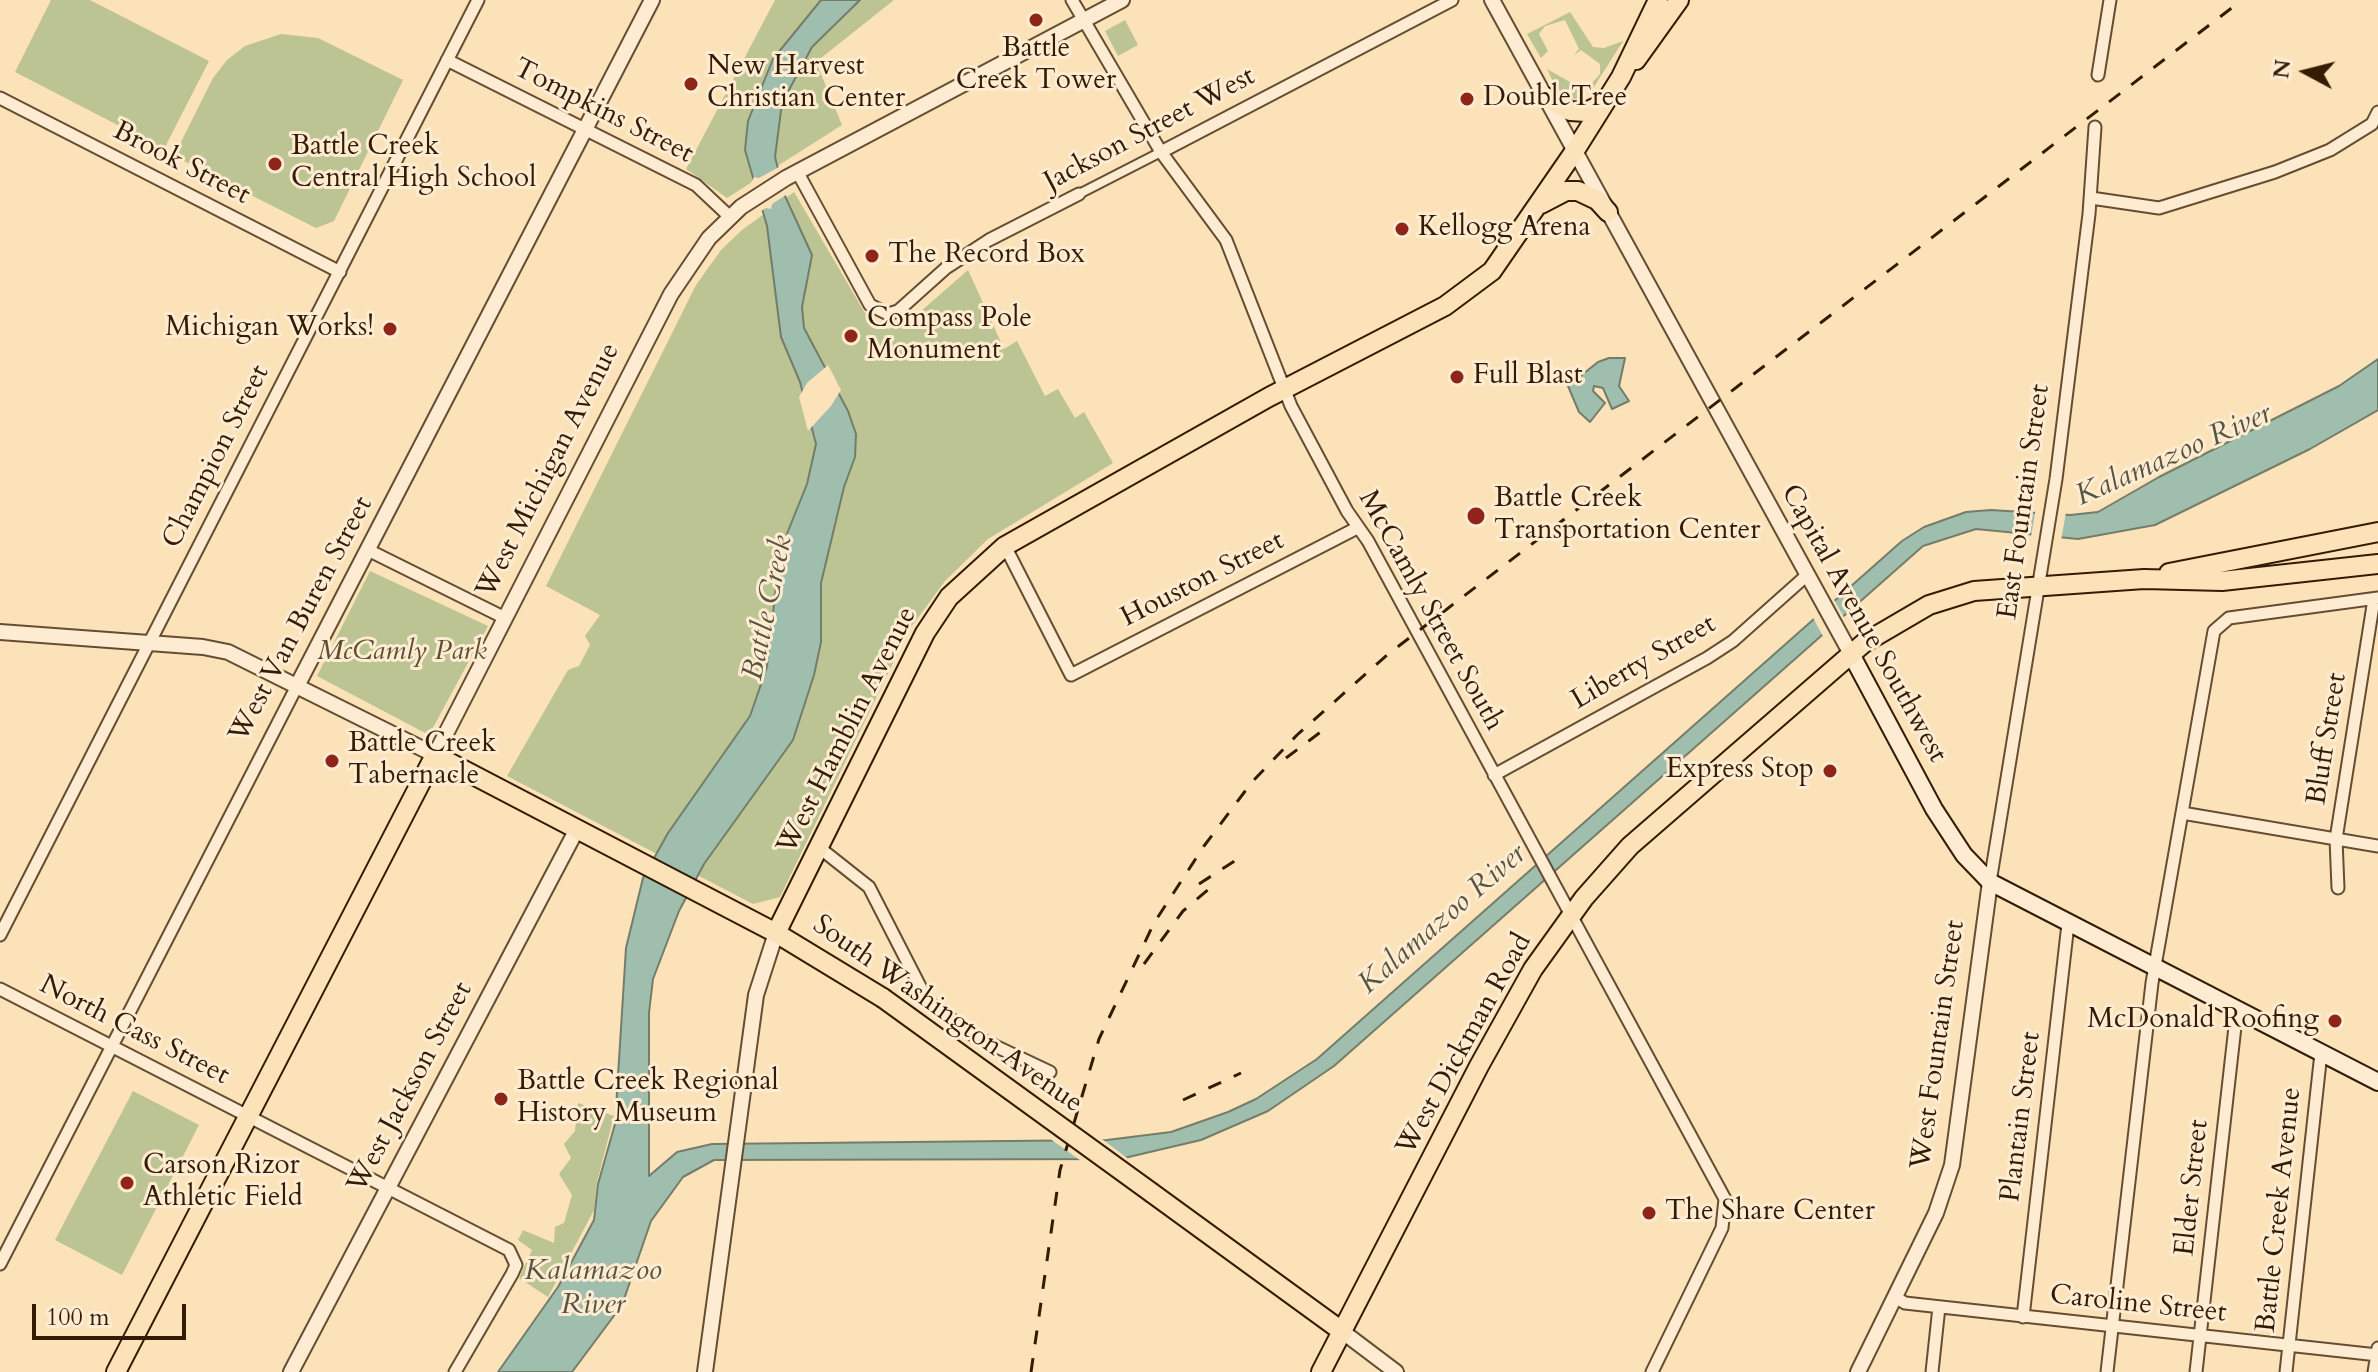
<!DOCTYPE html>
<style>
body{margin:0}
#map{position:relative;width:2378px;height:1372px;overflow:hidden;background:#fce2b9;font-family:Cardo,serif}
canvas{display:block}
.north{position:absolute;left:2266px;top:32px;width:80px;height:80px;-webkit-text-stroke:6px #fdecd2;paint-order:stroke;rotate:277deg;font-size:22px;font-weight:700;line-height:32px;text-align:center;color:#331b04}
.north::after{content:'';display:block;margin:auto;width:28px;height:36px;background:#331b04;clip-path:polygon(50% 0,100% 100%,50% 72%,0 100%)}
.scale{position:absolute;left:32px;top:1304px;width:154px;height:36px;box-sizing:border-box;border:4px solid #331b04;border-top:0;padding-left:10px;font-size:24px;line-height:28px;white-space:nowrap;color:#331b04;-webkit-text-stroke:6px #fdecd2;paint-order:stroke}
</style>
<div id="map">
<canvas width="2378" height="1372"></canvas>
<div class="north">N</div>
<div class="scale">100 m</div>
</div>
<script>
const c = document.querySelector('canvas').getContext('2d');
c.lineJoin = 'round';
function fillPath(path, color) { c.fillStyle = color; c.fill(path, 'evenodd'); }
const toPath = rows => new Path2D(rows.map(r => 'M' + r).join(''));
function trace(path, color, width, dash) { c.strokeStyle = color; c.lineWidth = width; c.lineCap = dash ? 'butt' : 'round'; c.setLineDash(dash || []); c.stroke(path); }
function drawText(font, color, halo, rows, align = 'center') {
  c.font = font + ' Cardo,serif'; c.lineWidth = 6; c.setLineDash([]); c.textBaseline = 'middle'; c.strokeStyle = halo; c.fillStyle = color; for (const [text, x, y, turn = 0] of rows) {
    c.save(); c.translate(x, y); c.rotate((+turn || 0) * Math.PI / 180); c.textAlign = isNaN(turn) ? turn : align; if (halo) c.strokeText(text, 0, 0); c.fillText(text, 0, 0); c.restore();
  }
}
const green = toPath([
 [51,0,90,0,209,61,164,149,15,72],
 [775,0,894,0,816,62,842,125,727,198,686,169],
 [1570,12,1593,47,1604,48,1623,41,1592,90,1587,89,1600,74,1600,64,1581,50,1573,56,1579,49,1565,20,1545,26,1539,34,1548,51,1541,58,1527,34],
 [1125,20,1138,45,1118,56,1105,31],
 [281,34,318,38,403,80,334,221,316,228,174,156,213,78,227,60,245,46],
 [1547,69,1584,90,1585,95,1578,99,1568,98,1555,86],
 [794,192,865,313,889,329,920,312,968,270,1004,349,1017,341,1045,396,1058,389,1075,418,1084,412,1113,463,988,539,945,581,909,630,780,897,753,904,507,776,568,670,579,666,590,645,585,636,600,615,546,586,696,285,721,250,742,230],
 [370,571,488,626,429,735,317,676],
 [133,1091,199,1125,122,1275,55,1240],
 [578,1103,614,1116,597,1182,594,1210,548,1297,519,1278,532,1250,518,1240,523,1230,554,1243,555,1227,564,1223,572,1195,559,1174,571,1158,564,1144,575,1131]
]);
const water = toPath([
 [821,0,860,0,812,47,782,103,775,157,785,196,812,255,802,307,804,328,848,411,856,434,855,457,844,487,821,583,821,642,814,675,793,740,704,864,679,911,653,979,649,1013,649,1176,677,1152,712,1144,1107,1140,1171,1132,1228,1112,1256,1099,1317,1059,1902,541,1924,527,1966,512,1991,510,2070,515,2098,512,2159,477,2339,386,2378,359,2378,410,2310,449,2155,525,2078,539,1976,529,1923,546,1334,1066,1268,1111,1201,1140,1120,1159,714,1160,683,1177,651,1221,622,1305,572,1372,498,1372,558,1287,594,1220,598,1184,615,1124,626,948,643,878,668,833,750,716,767,667,780,551,807,484,816,444,800,382,781,337,767,226,745,150,748,121,773,59,821,0],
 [1609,358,1625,358,1619,386,1629,401,1612,409,1603,388,1594,386,1593,391,1605,403,1590,422,1579,412,1568,386,1598,362,1609,358]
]);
const pier = toPath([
 [779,167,789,193,772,204,771,209,766,208,758,213,750,185,754,177,759,178],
 [828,365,841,390,831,406,808,431,799,397,807,383],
 [2036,507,2066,512,2061,541,2031,537],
 [1833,598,1845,619,1824,638,1812,616],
 [1098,1136,1131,1161,1084,1163,1049,1138]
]);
const pedestrian = toPath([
 [1079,194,1161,152]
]);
const minor = toPath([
 [1072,0,1161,152,1226,240,1291,406,1347,511,1368,541,1725,1199,1722,1228,1652,1372],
 [447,60,696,185,730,217],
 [2098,75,2110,0],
 [0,98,340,272],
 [1161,152,1452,0],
 [798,173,870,305,888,314,898,311,946,268,989,240,1079,194],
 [2091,198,2159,208,2275,172,2330,150,2372,124,2378,112],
 [1005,546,1071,675,1357,528],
 [368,550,505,618],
 [1494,775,1707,658,1733,641,1806,576],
 [2182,813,2378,846],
 [821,849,869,887,928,1002,976,1037,1050,1072],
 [1990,882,2056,479,2089,214,2095,127],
 [2338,888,2336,839,2374,599],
 [0,935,478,0],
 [0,989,509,1250,516,1265,512,1274,455,1372],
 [0,1264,297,686],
 [1895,1297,1905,1303,2378,1355],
 [2023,1317,2068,924],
 [1932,1372,1939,1307],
 [2107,1372,2152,983,2214,631,2229,618,2378,598],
 [2196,1372,2237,1009],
 [2286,1372,2321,1053],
 [2374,1372,2378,1348]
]);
const tertiary = toPath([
 [1492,0,1851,654],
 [0,632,203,647,228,652,435,755,671,294,709,238,741,207,786,178,1122,0],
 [297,686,652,0],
 [1343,1332,1396,1372],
 [291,1372,577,829],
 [705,1372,756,995,776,933],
 [1858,1372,1936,1213,1952,1165,1990,882]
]);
const secondary = toPath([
 [1851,654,1934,809,1964,855,1990,882,2378,1082]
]);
const primary = toPath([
 [2169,573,2378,532],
 [776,933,883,998],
 [1152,1193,1343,1332],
 [1321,1372,1479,1066,1533,969,1584,898,1630,846,1864,643,1929,605,1974,591,2144,579,2222,581,2378,564]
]);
const trunk = toPath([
 [1636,60,1679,0],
 [1542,95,1570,111,1586,112,1603,104],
 [1541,204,1566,191,1578,191,1597,200,1608,212],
 [116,1372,435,755,776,933,925,633,949,597,1005,546,1269,397,1445,306,1492,271,1574,152,1621,77,1658,0]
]);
const rail = toPath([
 [1286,758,1322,731],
 [1199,884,1236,860],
 [1144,964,1183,911,1216,883],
 [1183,1100,1241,1073],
 [1031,1372,1060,1170,1099,1039,1154,923,1204,846,1252,782,1297,735,1387,655,2242,0]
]);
const primaryBridge = toPath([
 [883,998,1152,1193]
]);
const markers = [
 [1036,20,8,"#8f2418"],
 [691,84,8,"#8f2418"],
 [1467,99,8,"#8f2418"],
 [275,164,8,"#8f2418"],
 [1402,229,8,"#8f2418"],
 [872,256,8,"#8f2418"],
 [390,329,8,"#8f2418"],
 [851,336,8,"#8f2418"],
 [1457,377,8,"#8f2418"],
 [1476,516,10,"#8f2418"],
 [332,761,8,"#8f2418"],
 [1830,771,8,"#8f2418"],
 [2335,1021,8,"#8f2418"],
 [501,1099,8,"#8f2418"],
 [127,1183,8,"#8f2418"],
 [1649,1213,8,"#8f2418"]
];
const poiNames = [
 ["Battle",1036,50,"center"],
 ["Creek Tower",1036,82,"center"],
 ["New Harvest",707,68],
 ["Christian Center",707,100],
 ["DoubleTree",1483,99],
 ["Battle Creek",291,148],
 ["Central High School",291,180],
 ["Kellogg Arena",1418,229],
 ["The Record Box",888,256],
 ["Compass Pole",867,320],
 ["Monument",867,352],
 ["Michigan Works!",374,329,"right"],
 ["Full Blast",1473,377],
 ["Battle Creek",1494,500],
 ["Transportation Center",1494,532],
 ["Battle Creek",348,745],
 ["Tabernacle",348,777],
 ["Express Stop",1814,771,"right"],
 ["McDonald Roofing",2319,1021,"right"],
 ["Battle Creek Regional",517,1083],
 ["History Museum",517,1115],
 ["Carson Rizor",143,1167],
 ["Athletic Field",143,1199],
 ["The Share Center",1665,1213]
];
const streetNames = [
 ["Tompkins Street",603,112,27],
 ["Jackson Street West",1150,130,-28],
 ["Brook Street",181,164,27],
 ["Champion Street",217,457,-63],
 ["West Michigan Avenue",549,471,-63],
 ["East Fountain Street",2025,502,-82],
 ["Houston Street",1203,580,-27],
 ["McCamly Street South",1430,611,61],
 ["West Van Buren Street",302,620,-62],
 ["Capital Avenue Southwest",1863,624,61],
 ["Liberty Street",1644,663,-30],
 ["West Hamblin Avenue",848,731,-63],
 ["Bluff Street",2328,739,-81],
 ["South Washington Avenue",947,1015,35],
 ["North Cass Street",134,1031,27],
 ["West Dickman Road",1465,1045,-61],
 ["West Fountain Street",1939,1045,-82],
 ["West Jackson Street",411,1088,-62],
 ["Plantain Street",2022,1117,-83],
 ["Elder Street",2193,1188,-84],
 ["Battle Creek Avenue",2280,1210,-84],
 ["Caroline Street",2138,1305,6]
];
const parkNames = [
 ["McCamly Park",402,653]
];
const waterNames = [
 ["Kalamazoo River",2174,456,-24],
 ["Battle Creek",769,608,-78],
 ["Kalamazoo River",1443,920,-41],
 ["Kalamazoo",593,1272],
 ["River",593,1306]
];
fillPath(green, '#bbc492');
fillPath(water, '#9fbeae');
trace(water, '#747d6a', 2);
fillPath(pier, '#fce2b9');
trace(pedestrian, '#654d31', 12);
trace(minor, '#654d31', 15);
trace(tertiary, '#654d31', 18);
trace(secondary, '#331b04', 20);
trace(primary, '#331b04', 22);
trace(trunk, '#331b04', 22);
trace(pedestrian, '#fdecd2', 8);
trace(minor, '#fdecd2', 11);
trace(tertiary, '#fdecd2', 14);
trace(secondary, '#fdecd2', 16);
trace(primary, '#fce2b9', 18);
trace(trunk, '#fce2b9', 18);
trace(rail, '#331b04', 3, [14, 14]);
trace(primaryBridge, '#331b04', 22, []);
trace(primaryBridge, '#fce2b9', 18);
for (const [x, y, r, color] of markers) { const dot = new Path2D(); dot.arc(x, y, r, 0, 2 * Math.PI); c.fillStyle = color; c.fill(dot); trace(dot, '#fdecd2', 3); }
drawText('28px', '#331b04', '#fdecd2', poiNames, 'left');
drawText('28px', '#331b04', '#fdecd2', streetNames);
drawText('italic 28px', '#5c4e2f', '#fdecd2', parkNames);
drawText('italic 30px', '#595440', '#fdecd2', waterNames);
</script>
